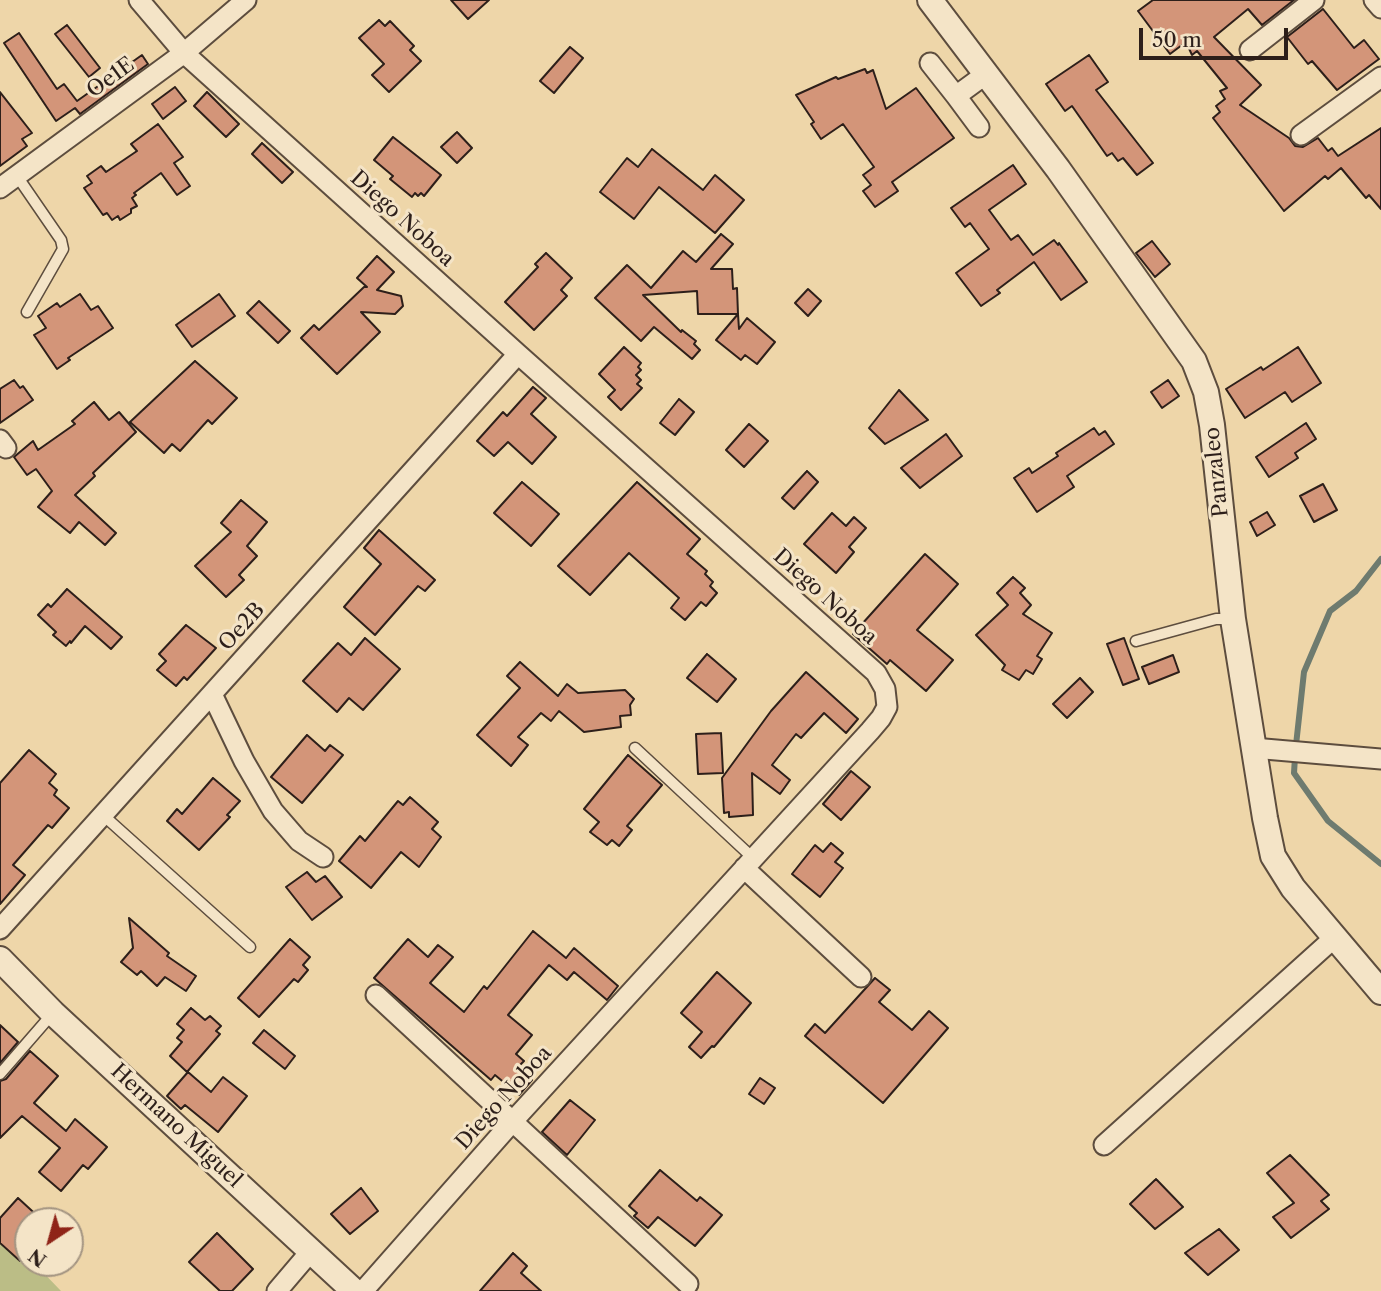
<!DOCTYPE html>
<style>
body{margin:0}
#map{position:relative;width:1381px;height:1291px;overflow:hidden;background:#eed6a9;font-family:"Libre Caslon Text",serif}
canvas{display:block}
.north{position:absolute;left:14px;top:1207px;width:70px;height:70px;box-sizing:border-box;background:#f4e4c7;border:2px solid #a49582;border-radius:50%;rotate:216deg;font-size:19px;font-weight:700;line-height:28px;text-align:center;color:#2d1f1a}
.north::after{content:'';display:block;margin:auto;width:24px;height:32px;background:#8f2418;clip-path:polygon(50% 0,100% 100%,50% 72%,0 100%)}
.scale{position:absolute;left:1139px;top:28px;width:149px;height:32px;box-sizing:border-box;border:4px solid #2d1f1a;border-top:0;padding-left:9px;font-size:21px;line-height:24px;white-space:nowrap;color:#2d1f1a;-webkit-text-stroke:5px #f4e4c7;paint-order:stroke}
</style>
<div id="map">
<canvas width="1381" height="1291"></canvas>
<div class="north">N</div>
<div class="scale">50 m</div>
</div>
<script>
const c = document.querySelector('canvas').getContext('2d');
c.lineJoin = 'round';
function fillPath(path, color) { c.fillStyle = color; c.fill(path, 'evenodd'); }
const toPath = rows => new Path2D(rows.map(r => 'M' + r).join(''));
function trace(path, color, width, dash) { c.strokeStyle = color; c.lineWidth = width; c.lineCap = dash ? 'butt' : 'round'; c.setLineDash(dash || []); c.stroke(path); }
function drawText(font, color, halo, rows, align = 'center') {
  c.font = font + ' "Libre Caslon Text",serif'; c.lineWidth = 6; c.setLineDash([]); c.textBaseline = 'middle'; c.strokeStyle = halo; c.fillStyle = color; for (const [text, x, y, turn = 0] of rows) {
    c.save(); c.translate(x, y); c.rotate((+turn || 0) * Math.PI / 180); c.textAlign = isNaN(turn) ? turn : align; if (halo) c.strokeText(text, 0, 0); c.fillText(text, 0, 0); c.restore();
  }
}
const green = toPath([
 [0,1223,28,1256,28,1263,34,1263,61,1291,0,1291]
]);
const stream = toPath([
 [1296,745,1304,672,1330,611,1356,591,1381,559],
 [1295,757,1294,773,1328,821,1381,864]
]);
const building = toPath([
 [451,0,489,0,468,19,451,0],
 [1153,0,1294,0,1262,25,1248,9,1214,37,1261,85,1240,105,1289,138,1295,146,1303,147,1318,138,1328,151,1332,148,1338,156,1381,128,1381,209,1369,195,1366,198,1341,168,1328,179,1325,176,1284,211,1213,118,1220,112,1216,106,1225,99,1220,91,1227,88,1197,51,1192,55,1186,42,1170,54,1138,11,1153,0],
 [1323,9,1354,48,1364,40,1379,59,1337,90,1312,61,1308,64,1287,37,1323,9],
 [379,20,385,26,390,21,414,46,410,50,421,61,389,92,372,75,384,64,359,38,379,20],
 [67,25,100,68,89,77,55,34,67,25],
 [19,33,57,89,64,84,77,101,142,55,148,64,80,114,75,108,56,121,4,43,19,33],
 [570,47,583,58,554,93,540,81,570,47],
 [1089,55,1108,82,1096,90,1153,163,1137,175,1123,158,1118,161,1112,153,1107,156,1072,106,1065,111,1046,84,1089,55],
 [865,69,867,73,873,70,886,109,916,88,954,138,892,182,898,191,875,207,863,191,871,185,863,175,874,167,843,124,821,139,811,124,814,122,796,95,836,77,838,79,865,69],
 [175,87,186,101,163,119,152,104,175,87],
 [0,92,32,133,22,139,27,146,0,166,0,92],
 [207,92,239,124,226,137,194,106,207,92],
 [158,124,183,157,174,163,190,186,177,195,161,173,134,193,136,195,132,198,137,206,131,209,131,213,120,220,118,216,112,220,107,213,103,215,84,188,92,183,87,176,101,166,106,172,137,151,131,144,158,124],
 [457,132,472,148,457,163,441,147,457,132],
 [393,137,441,175,424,196,421,193,418,196,415,193,412,197,390,179,393,176,374,160,393,137],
 [262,143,293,172,282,183,252,154,262,143],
 [652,149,703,190,715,175,744,200,715,233,659,187,634,219,600,192,627,158,638,167,652,149],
 [1013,165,1026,184,989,210,1011,240,1018,235,1033,255,1054,240,1058,245,1059,243,1087,282,1061,300,1034,262,997,290,1000,293,981,306,956,273,989,249,970,223,965,227,951,208,1013,165],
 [721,234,733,244,711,269,732,269,733,289,737,288,738,314,698,314,697,291,643,295,681,332,682,330,696,341,694,344,700,350,692,359,654,327,641,341,595,298,627,265,651,288,683,251,696,262,721,234],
 [1152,241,1170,264,1155,277,1136,253,1152,241],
 [546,253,572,278,561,290,567,296,534,330,505,302,538,267,535,264,546,253],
 [377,256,394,272,377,290,401,296,403,306,395,314,361,312,380,332,337,374,301,338,314,325,319,330,364,287,367,287,357,278,377,256],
 [808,289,821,301,808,316,795,303,808,289],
 [80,294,91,310,98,306,113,328,68,358,70,360,57,369,34,335,46,328,38,316,57,303,60,307,80,294],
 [219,294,235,316,192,347,176,325,219,294],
 [259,301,290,331,278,343,247,313,259,301],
 [738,314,739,329,747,318,775,342,757,364,745,355,741,360,716,340,738,314],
 [624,347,641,363,638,367,641,370,636,375,641,380,637,384,642,388,621,410,608,397,615,390,599,374,624,347],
 [1298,347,1321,383,1292,402,1285,392,1245,418,1226,389,1261,367,1263,370,1298,347],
 [195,361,237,398,212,424,208,420,180,451,172,444,164,453,130,422,195,361],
 [14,380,20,388,23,386,33,400,0,423,0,389,14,380],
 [1168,380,1179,396,1162,408,1151,392,1168,380],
 [533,387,546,398,531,414,556,437,532,464,508,442,494,456,477,441,503,412,507,416,533,387],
 [899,390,928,420,885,444,869,428,899,390],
 [679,399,694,412,675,435,660,423,679,399],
 [94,402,109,420,119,412,136,432,93,473,95,476,75,495,116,533,105,545,79,522,70,533,38,507,52,491,36,469,27,475,14,457,33,441,38,450,75,424,72,421,94,402],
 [1306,423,1316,439,1295,453,1298,458,1269,477,1256,457,1306,423],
 [749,424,768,441,744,467,726,450,749,424],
 [1094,428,1099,435,1105,431,1114,444,1067,476,1074,487,1037,512,1014,478,1029,468,1032,473,1058,456,1056,453,1094,428],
 [946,434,962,456,920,488,901,468,946,434],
 [807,471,818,482,794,509,782,498,807,471],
 [522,482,559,514,531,546,494,513,522,482],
 [637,482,700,539,687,554,707,571,705,574,713,582,710,586,717,593,706,606,701,602,685,620,671,608,679,598,629,553,590,595,558,566,637,482],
 [1323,484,1337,510,1314,522,1300,496,1323,484],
 [241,500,267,522,247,546,257,556,239,575,244,580,226,597,195,566,231,532,221,523,241,500],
 [1267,512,1275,525,1257,536,1250,522,1267,512],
 [832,513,846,526,854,517,866,528,849,547,854,552,836,573,804,544,832,513],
 [379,530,435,580,425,591,418,586,375,635,344,607,381,564,364,548,379,530],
 [925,554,958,584,917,630,953,660,926,691,890,660,887,664,853,634,925,554],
 [1013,577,1025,588,1020,593,1031,605,1023,614,1052,633,1037,656,1042,659,1033,674,1026,670,1019,680,1002,670,1005,665,976,635,1008,605,997,593,1013,577],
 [67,589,122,637,111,649,85,626,71,643,70,641,66,646,53,635,56,632,38,615,48,604,51,607,67,589],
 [186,625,216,648,187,680,184,677,176,686,157,670,166,661,159,654,186,625],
 [365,638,400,669,363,710,349,698,337,712,303,681,338,643,351,655,365,638],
 [1124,638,1139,679,1123,685,1107,644,1124,638],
 [707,654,736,679,717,702,687,678,707,654],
 [1173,655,1179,672,1149,684,1142,667,1173,655],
 [520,662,558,696,567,684,578,693,625,690,634,699,630,705,631,715,620,716,621,727,584,732,559,711,551,721,541,713,518,737,528,745,511,766,477,735,520,688,507,676,520,662],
 [806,672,858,719,846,733,824,713,801,738,796,734,772,765,790,780,780,794,752,773,753,815,729,817,729,812,724,813,722,778,771,711,806,672],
 [1080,678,1093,692,1067,718,1053,704,1080,678],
 [721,733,723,773,698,774,696,734,721,733],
 [307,735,325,751,330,745,343,755,302,803,271,777,307,735],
 [29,750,56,774,49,783,57,790,54,795,69,808,52,828,48,825,13,865,25,875,0,904,0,783,29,750],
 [628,755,662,785,627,826,632,830,619,846,612,840,607,845,590,832,599,822,584,809,628,755],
 [851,771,870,787,841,820,823,804,851,771],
 [213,778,240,801,227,815,230,817,199,850,167,821,177,809,182,814,213,778],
 [410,797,438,822,432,829,441,837,419,867,401,852,371,888,339,861,360,836,365,841,398,801,403,805,410,797],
 [831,843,843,853,835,862,843,868,820,897,792,874,815,845,823,852,831,843],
 [307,872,316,882,325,876,342,897,312,920,286,887,307,872],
 [129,918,169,953,167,956,196,976,186,991,165,977,157,986,141,971,137,975,121,962,133,948,129,918],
 [533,931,566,958,574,948,618,986,607,1000,574,972,567,980,549,965,508,1015,532,1035,516,1054,524,1061,517,1068,532,1080,519,1095,495,1075,491,1080,374,978,408,939,428,957,438,945,453,957,430,983,464,1012,484,986,487,989,533,931],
 [290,939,310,957,303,965,308,970,298,982,294,979,259,1017,238,998,290,939],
 [717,972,751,1003,714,1047,712,1046,701,1058,689,1047,702,1032,681,1013,717,972],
 [875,978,890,990,879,1002,912,1030,929,1011,948,1028,883,1103,805,1036,815,1024,825,1033,875,978],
 [191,1008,205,1020,210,1016,221,1026,216,1031,220,1034,187,1072,170,1056,182,1042,177,1038,184,1030,177,1024,191,1008],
 [0,1025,18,1042,0,1063,0,1025],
 [264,1030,295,1056,285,1069,253,1043,264,1030],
 [30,1051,58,1076,34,1103,66,1131,75,1119,107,1147,88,1169,83,1165,61,1191,39,1172,60,1148,22,1116,0,1138,0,1081,6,1079,30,1051],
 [188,1072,211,1092,223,1077,247,1096,218,1132,185,1105,181,1109,167,1096,188,1072],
 [760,1078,775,1088,764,1104,749,1094,760,1078],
 [570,1100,595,1120,567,1155,542,1132,570,1100],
 [1290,1155,1329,1195,1321,1201,1329,1209,1291,1238,1273,1217,1294,1203,1267,1173,1290,1155],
 [660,1170,697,1201,700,1197,722,1215,695,1246,658,1217,648,1228,634,1216,637,1213,629,1206,660,1170],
 [1156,1179,1183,1207,1155,1229,1130,1204,1156,1179],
 [361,1188,378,1211,350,1234,331,1214,361,1188],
 [18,1198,43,1221,28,1221,28,1251,20,1261,0,1243,0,1218,18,1198],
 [1219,1229,1239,1250,1208,1275,1185,1253,1219,1229],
 [217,1233,253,1269,232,1291,220,1291,189,1262,217,1233],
 [513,1253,527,1266,521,1273,541,1291,480,1291,513,1253]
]);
const service = toPath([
 [17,176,61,240,63,249,27,312],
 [1136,641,1216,619,1233,619],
 [635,748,753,858],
 [103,815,250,947],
 [0,1074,53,1013]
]);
const minor = toPath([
 [139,0,184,53,518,354,876,673,885,689,887,707,881,718,870,731,513,1121,363,1291],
 [1374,0,1381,8],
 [1250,50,1314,0],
 [930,63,956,96,986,74],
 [956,96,979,127],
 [1301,135,1381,77],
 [0,188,184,53,246,0],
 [0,440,6,448],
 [212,694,244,761,273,811,299,841,323,857],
 [1253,748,1381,759],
 [744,868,861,977],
 [0,929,518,354],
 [376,995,688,1284],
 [1104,1145,1334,938],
 [277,1291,311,1251]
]);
const tertiary = toPath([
 [930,0,1058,169,1194,361,1206,392,1212,425,1233,619,1265,818,1273,856,1293,888,1381,992],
 [0,959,53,1013,354,1291]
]);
const streetNames = [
 ["Oe1E",111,78,-36],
 ["Diego Noboa",402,219,42],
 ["Panzaleo",1217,472,-96],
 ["Diego Noboa",825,597,42],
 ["Oe2B",242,627,-48],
 ["Diego Noboa",504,1098,-48],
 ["Hermano Miguel",176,1126,43]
];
fillPath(green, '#bbbd86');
trace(stream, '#6e7b6f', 6);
fillPath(building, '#d39579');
trace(building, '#2d1f1a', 2);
trace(service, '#5d4d3e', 13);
trace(minor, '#5d4d3e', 23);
trace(tertiary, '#5d4d3e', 28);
trace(service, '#f4e4c7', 10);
trace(minor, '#f4e4c7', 19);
trace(tertiary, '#f4e4c7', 24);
drawText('21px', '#2d1f1a', '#f4e4c7', streetNames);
</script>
